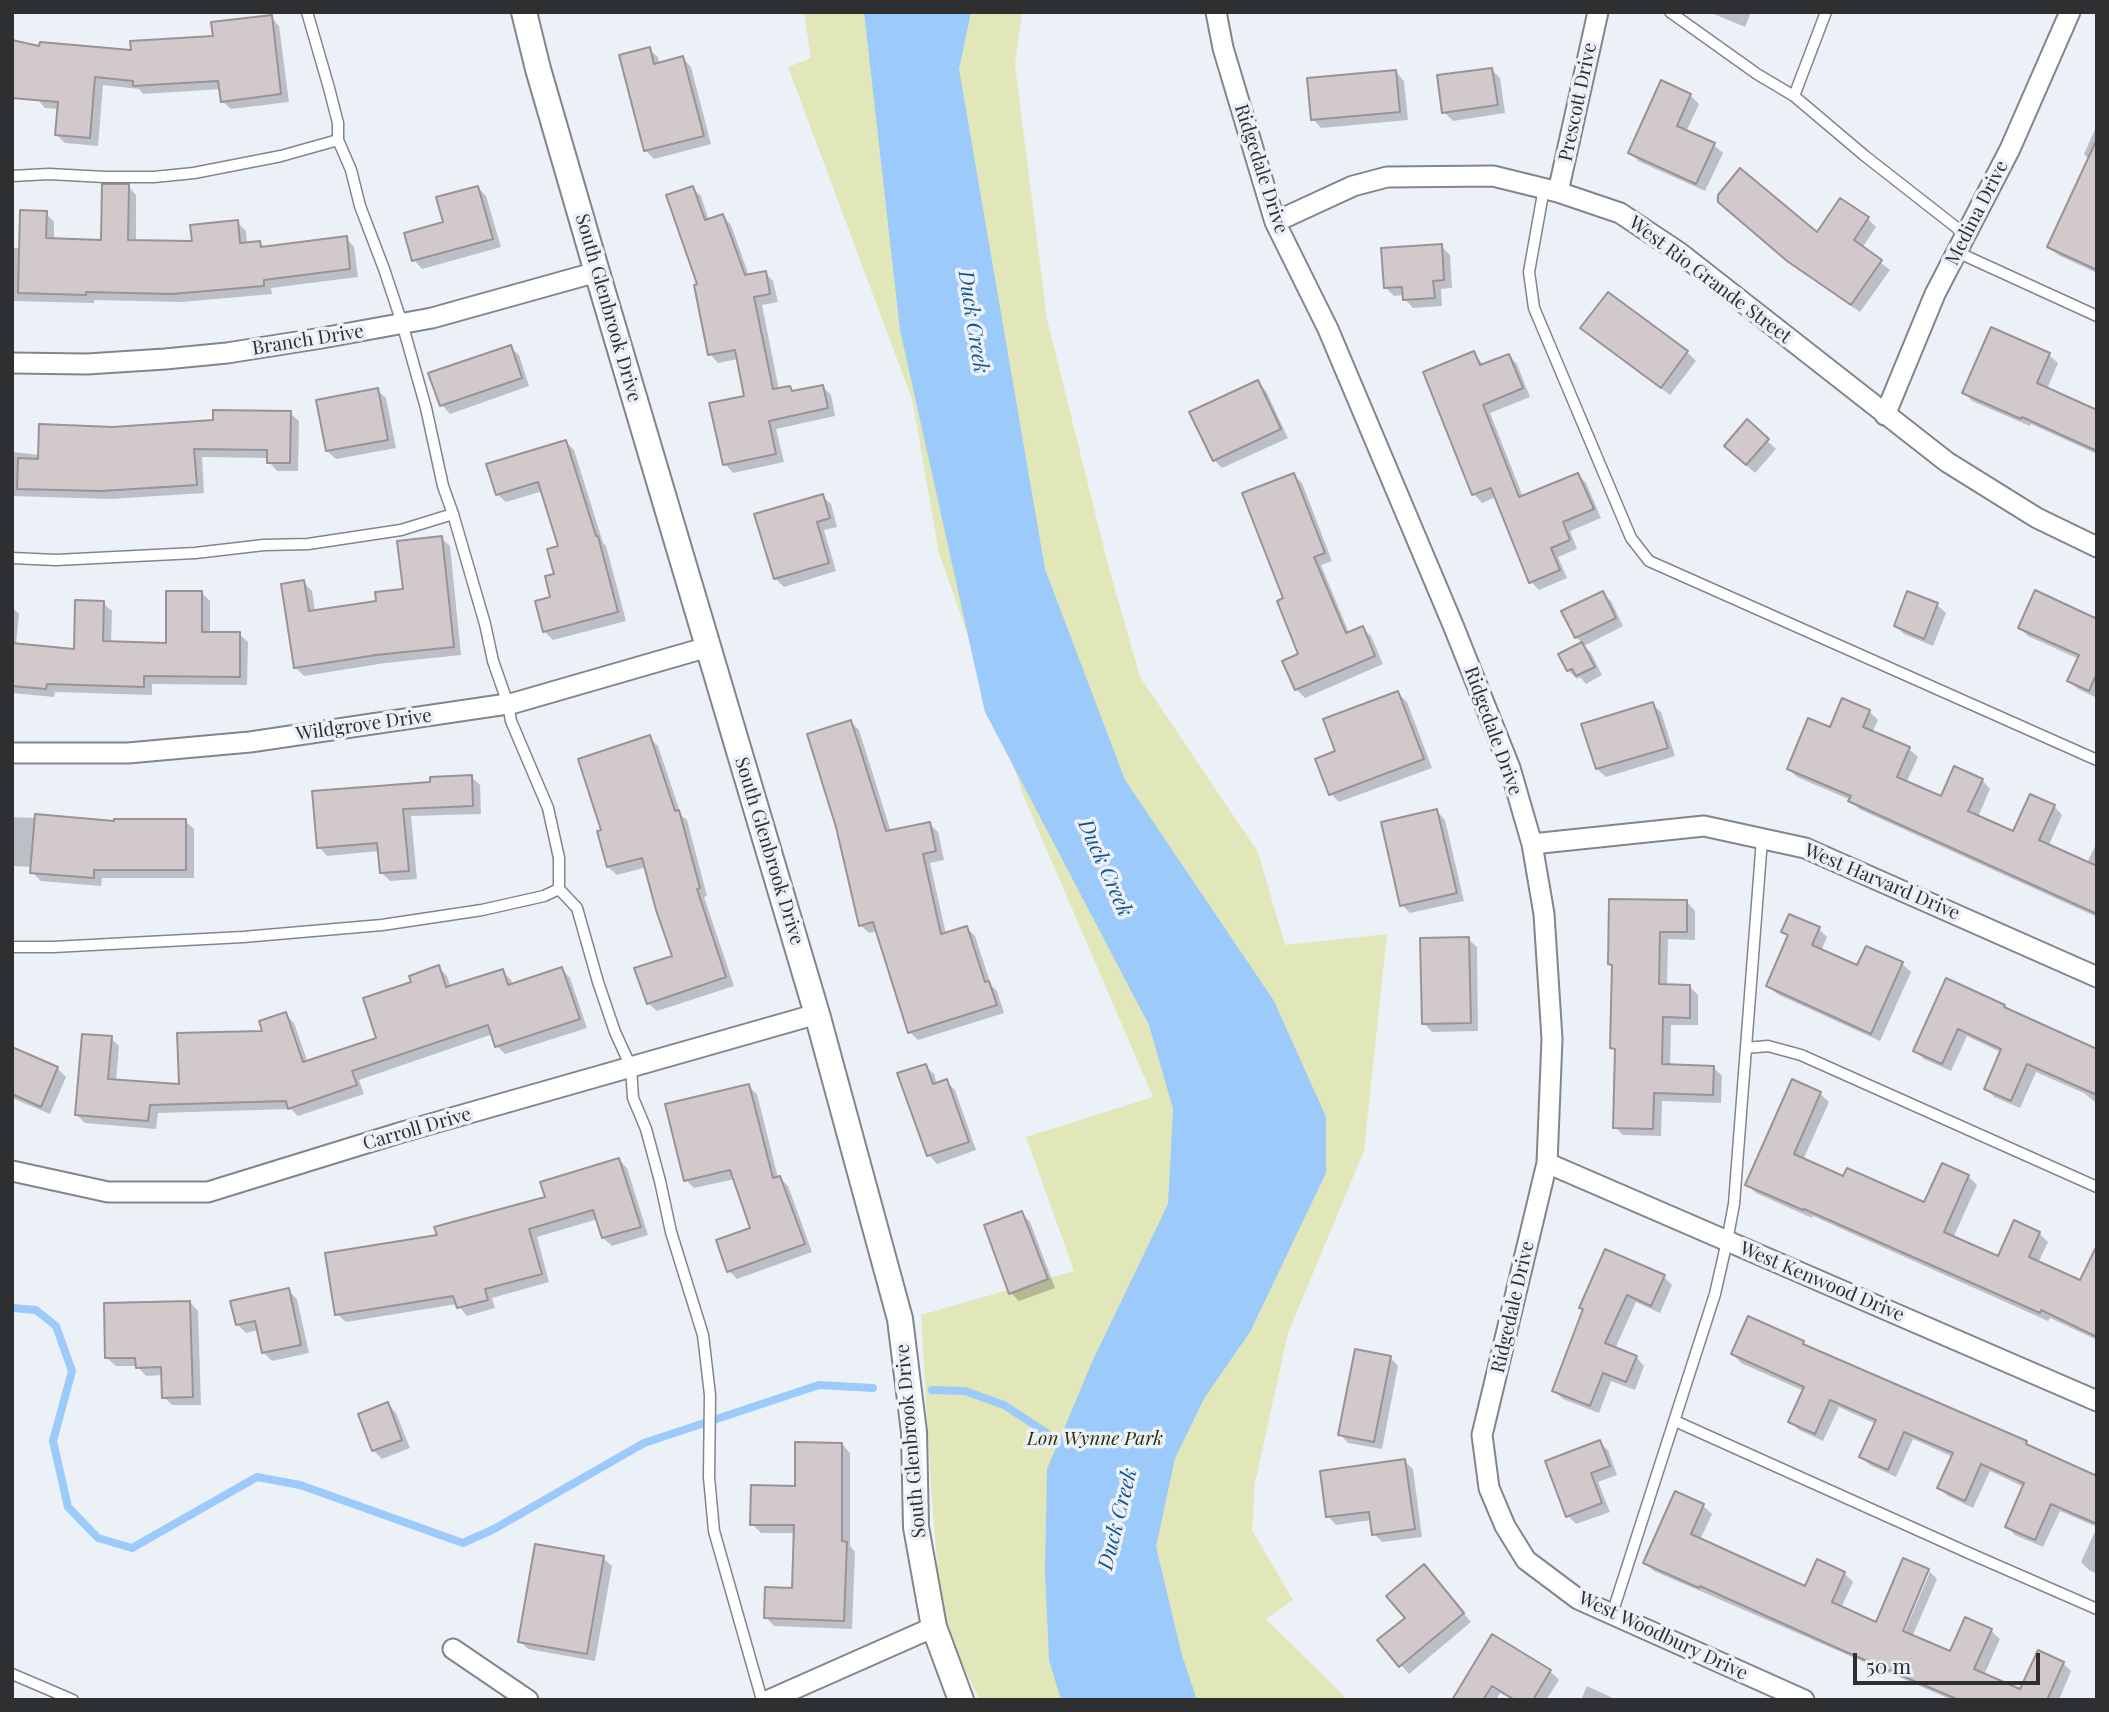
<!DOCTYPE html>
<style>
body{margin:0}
#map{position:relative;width:2109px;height:1712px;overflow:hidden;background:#ecf1f8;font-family:"Playfair Display",serif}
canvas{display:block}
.frame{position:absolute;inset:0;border:14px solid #2d2f31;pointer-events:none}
.scale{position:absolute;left:1853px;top:1653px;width:187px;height:32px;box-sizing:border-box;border:4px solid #2d2f31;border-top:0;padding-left:9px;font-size:21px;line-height:24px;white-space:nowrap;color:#2d2f31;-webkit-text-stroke:5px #ecf1f8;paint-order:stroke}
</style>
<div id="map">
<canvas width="2109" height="1712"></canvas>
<div class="frame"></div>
<div class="scale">50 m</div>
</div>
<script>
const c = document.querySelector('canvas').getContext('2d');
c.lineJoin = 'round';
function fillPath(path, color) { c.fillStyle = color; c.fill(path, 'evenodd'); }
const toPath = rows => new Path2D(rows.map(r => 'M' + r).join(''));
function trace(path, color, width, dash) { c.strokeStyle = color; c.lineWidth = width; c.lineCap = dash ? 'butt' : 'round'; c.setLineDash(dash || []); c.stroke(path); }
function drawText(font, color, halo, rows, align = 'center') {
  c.font = font + ' "Playfair Display",serif'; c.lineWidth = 7; c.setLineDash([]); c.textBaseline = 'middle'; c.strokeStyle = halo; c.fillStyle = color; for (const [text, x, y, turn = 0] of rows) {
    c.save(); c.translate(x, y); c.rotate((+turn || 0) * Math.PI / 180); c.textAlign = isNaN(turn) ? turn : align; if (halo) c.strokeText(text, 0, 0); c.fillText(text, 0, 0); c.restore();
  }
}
const green = toPath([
 [804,12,1022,12,1015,65,1047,319,1108,565,1140,677,1258,852,1285,945,1387,934,1364,1151,1288,1333,1255,1483,1252,1530,1293,1600,1266,1619,1348,1700,980,1700,942,1624,932,1501,921,1315,1074,1271,1026,1137,1153,1097,1024,797,939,553,912,399,788,67,811,58]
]);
const water = toPath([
 [864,12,971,12,959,69,1045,569,1125,780,1274,1001,1326,1117,1326,1173,1250,1332,1205,1397,1175,1458,1156,1547,1182,1655,1197,1700,1061,1700,1049,1660,1045,1571,1047,1469,1092,1362,1168,1204,1173,1109,1149,1025,985,712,900,330]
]);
const shadow = toPath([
 [1709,12,1751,12,1745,27],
 [271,17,279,26,289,102,231,109,222,101,221,89,143,94,139,89,103,85,98,146,65,143,57,135,59,109,45,108,37,99,41,48,133,52,215,38],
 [649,49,658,57,659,64,683,58,691,67,711,144,654,159,645,150],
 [1492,70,1500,78,1505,113,1453,121,1444,112],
 [1396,72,1404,81,1408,120,1321,128,1313,119],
 [1690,95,1699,104,1686,132,1714,145,1723,153,1705,191,1638,161,1630,152],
 [2097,125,2097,273,2058,255,2049,247,2089,159,2084,154],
 [1741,170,1817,234,1841,200,1868,219,1876,227,1862,248,1890,270,1860,312,1798,269,1716,199],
 [128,186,136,195,136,242,194,243,237,222,246,231,247,244,260,243,264,248,346,238,354,247,358,277,271,288,272,294,182,302,94,300,94,303,12,301,12,248,21,248,46,213,54,222,54,240,103,242],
 [478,188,486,196,501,247,422,269,414,260],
 [692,188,701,196,709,221,723,216,731,225,749,276,765,273,773,281,778,302,762,305,779,390,790,388,794,392,822,386,831,395,835,416,776,429,784,462,733,473,725,464,746,397,738,359,718,363,710,354,692,264],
 [1441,246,1450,255,1452,288,1441,289,1442,306,1413,308,1405,299,1404,295,1394,296,1385,287],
 [1608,294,1687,352,1696,361,1670,395,1591,336,1583,328],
 [1992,329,2049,355,2058,363,2047,389,2097,412,2097,454,2031,424,2030,426,1972,401,1964,393],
 [510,347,519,355,529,386,450,414,442,405],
 [1474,353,1484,366,1509,356,1517,364,1530,397,1490,413,1523,497,1578,475,1586,483,1601,518,1570,531,1577,549,1558,557,1567,578,1539,590,1531,582,1496,497,1482,503,1474,494],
 [1257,382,1266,391,1288,438,1222,468,1214,460],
 [377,390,386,398,396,448,336,459,327,451],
 [290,413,299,421,298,471,277,471,269,462,269,458,202,457,204,493,111,499,12,496,12,452,40,455,113,429,214,422],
 [1747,422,1776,449,1755,473,1734,454],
 [566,442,574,450,603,543,606,546,626,621,553,640,544,631,553,598,560,547,543,491,506,502,497,494],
 [1294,475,1302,483,1332,561,1321,565,1349,633,1362,628,1371,636,1383,664,1305,698,1296,689,1300,655],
 [822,496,831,504,837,527,824,530,836,571,784,587,775,578],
 [441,538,450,546,461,655,385,663,304,676,296,668,303,582,312,591,315,612,378,602,405,591],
 [202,593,210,601,210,633,239,634,248,642,247,685,152,684,152,695,55,692,54,697,12,693,12,607,19,614,16,645,75,651,103,603,112,611,111,643,167,644],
 [1602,593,1611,601,1623,626,1584,646,1591,653,1602,675,1586,684,1580,677,1577,679,1568,670,1583,644,1576,637],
 [1937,605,1946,613,1933,646,1904,634,1896,626],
 [2097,620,2097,698,2078,689,2069,681,2079,659,2028,636,2020,628],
 [1398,693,1407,702,1432,768,1339,802,1331,794,1337,752],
 [1652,704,1661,712,1675,756,1606,777,1597,769],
 [1869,711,1878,720,1872,733,1909,749,1918,757,1906,783,1942,799,1982,780,1990,789,1978,817,2014,833,2054,806,2062,815,2049,845,2087,863,2097,842,2097,917,1859,809,1851,800,1797,777,1789,769,1831,729],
 [851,722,859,730,891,832,929,823,938,832,944,860,930,863,946,934,967,928,975,936,991,985,997,991,1004,1013,918,1040,910,1032,878,931,869,933,860,925],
 [649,737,658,746,681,815,687,820,707,896,704,897,734,986,657,1011,648,1003,674,957,647,867,617,875,608,867,604,831],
 [471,777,480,785,481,814,411,816,417,879,390,881,382,873,379,851,327,856,319,847,432,783],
 [1437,811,1445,820,1464,901,1410,913,1402,905],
 [12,817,116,822,185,821,194,829,194,878,102,878,101,886,41,881,32,872,33,867,12,866],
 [1687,902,1695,911,1695,940,1668,939,1667,986,1690,987,1698,995,1698,1025,1671,1025,1670,1066,1714,1068,1722,1076,1721,1103,1662,1101,1661,1136,1623,1135,1615,1127,1617,1053,1612,1048,1614,968,1610,964],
 [1819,929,1827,937,1821,951,1858,967,1902,964,1911,972,1880,1041,1777,994,1768,986,1789,937,1783,932],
 [1468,939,1477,947,1478,1031,1432,1032,1424,1023],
 [438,967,447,976,451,988,502,971,511,980,513,985,562,969,570,978,587,1028,505,1054,497,1046,493,1034,359,1080,364,1094,298,1116,291,1109,158,1113,156,1129,85,1123,77,1115,111,1038,119,1046,116,1081,181,1086,264,1032,285,1014,294,1023,308,1063,378,1039,413,983],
 [1947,981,2004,1006,2009,1011,2097,1053,2097,1104,2084,1093,2036,1072,2020,1108,1994,1097,1986,1088,2002,1053,1967,1036,1951,1071,1924,1059,1915,1050],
 [12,1049,57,1068,66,1077,50,1114,12,1098],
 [925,1066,934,1074,937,1084,946,1081,955,1090,976,1150,937,1164,929,1155],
 [1793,1082,1820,1094,1829,1102,1803,1160,1844,1178,1925,1205,1968,1176,1977,1185,1953,1238,1999,1259,2039,1233,2048,1242,2038,1263,2081,1282,2097,1251,2097,1340,2050,1318,2048,1321,1813,1216,1812,1218,1756,1193,1747,1184],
 [748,1086,757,1094,778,1178,780,1178,788,1186,812,1252,737,1279,729,1271,753,1229,735,1179,694,1188,686,1180],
 [619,1160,627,1168,648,1235,612,1246,603,1238,598,1219,537,1237,549,1282,492,1298,495,1308,467,1316,457,1304,346,1322,337,1314,439,1236,547,1198],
 [1022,1213,1030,1222,1055,1288,1019,1301,1011,1293],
 [1664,1277,1672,1285,1660,1313,1636,1302,1615,1349,1636,1357,1644,1366,1635,1390,1611,1381,1599,1413,1563,1399,1554,1391,1585,1311,1581,1307],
 [288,1290,297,1299,309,1353,272,1361,264,1353,259,1330,246,1333,237,1324],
 [190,1302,198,1311,201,1405,172,1405,164,1397,163,1375,146,1376,137,1366,116,1366,107,1358],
 [1748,1318,1803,1343,1808,1348,2026,1443,2032,1449,2097,1478,2097,1574,2089,1570,2081,1562,2097,1527,2060,1511,2043,1547,2015,1535,2007,1526,2024,1487,1990,1471,1973,1508,1948,1496,1939,1488,1953,1457,1913,1439,1896,1477,1870,1465,1861,1457,1876,1424,1839,1407,1823,1441,1799,1430,1790,1422,1804,1391,1741,1363,1733,1354],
 [1390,1357,1398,1366,1382,1449,1348,1443,1340,1434],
 [388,1404,396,1413,410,1448,382,1459,373,1450],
 [1599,1442,1608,1450,1617,1475,1598,1482,1610,1512,1576,1524,1568,1516],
 [842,1444,850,1453,850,1546,855,1552,852,1629,774,1626,766,1617,794,1590,796,1533,761,1533,752,1524,796,1488],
 [1404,1461,1413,1469,1422,1537,1382,1542,1374,1534,1372,1520,1336,1525,1328,1516],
 [1676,1493,1703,1506,1712,1514,1700,1540,1806,1588,1818,1562,1844,1573,1853,1582,1841,1608,1877,1624,1904,1560,1928,1570,1930,1572,1926,1572,1898,1638,1901,1640,1930,1572,1937,1579,1912,1637,1951,1654,1966,1620,1991,1631,2000,1639,1984,1675,2021,1691,2038,1652,2063,1663,2071,1671,2059,1700,1952,1700,1654,1571,1645,1563],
 [603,1558,612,1566,595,1661,528,1649,520,1641],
 [1432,1575,1471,1622,1409,1674,1380,1641,1407,1618],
 [1493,1636,1550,1671,1559,1680,1546,1700,1512,1700,1500,1693,1496,1700,1454,1700],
 [1587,1686,1617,1700,1581,1700]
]);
const stream = toPath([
 [12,1308,36,1310,56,1326,72,1371,53,1441,68,1507,98,1538,132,1548,257,1477,300,1485,463,1543,494,1529,644,1443,819,1385,873,1388],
 [932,1390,965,1391,1004,1405,1065,1445]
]);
const building = toPath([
 [272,15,281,94,221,102,218,81,133,86,133,81,95,77,90,138,55,135,58,102,12,98,12,40,39,46,40,42,131,50,130,41,213,36,211,22,272,15],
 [650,47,654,64,683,56,704,136,644,151,619,55,650,47],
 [1492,68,1498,105,1442,113,1437,75,1492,68],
 [1396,70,1400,112,1311,120,1307,78,1396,70],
 [1661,80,1691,94,1677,126,1715,143,1696,184,1628,153,1661,80],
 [2097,139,2097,270,2047,247,2097,139],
 [1740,168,1817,232,1840,198,1869,217,1854,240,1882,260,1851,305,1787,261,1718,202,1718,195,1740,168],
 [102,184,129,184,128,240,192,241,190,225,238,220,240,243,260,241,261,247,347,236,350,269,264,280,264,286,172,294,86,292,86,295,18,293,20,210,47,211,46,238,101,240,102,184],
 [478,186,493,239,412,261,404,233,443,222,436,197,478,186],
 [693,186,705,220,723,214,745,275,766,271,770,294,754,297,773,389,790,386,792,391,823,385,828,408,769,421,776,454,723,465,709,403,744,396,735,350,708,355,694,285,697,284,666,195,693,186],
 [1442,244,1444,280,1433,281,1435,298,1403,300,1402,287,1384,288,1381,248,1442,244],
 [1608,292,1688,351,1661,388,1580,328,1608,292],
 [1991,327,2050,353,2037,383,2097,410,2097,451,2022,417,2021,419,1962,393,1991,327],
 [511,345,522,378,440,406,428,373,511,345],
 [1474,351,1480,365,1509,354,1523,388,1483,405,1519,497,1578,473,1594,509,1563,522,1570,540,1551,548,1560,570,1529,583,1491,488,1472,495,1423,372,1474,351],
 [1258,380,1281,429,1213,461,1189,412,1258,380],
 [378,388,388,440,326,451,316,400,378,388],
 [213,410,291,411,290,463,267,463,267,450,194,449,197,485,101,491,17,489,18,458,38,459,39,424,113,427,213,420,213,410],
 [1747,419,1769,439,1746,465,1724,446,1747,419],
 [566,440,596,536,598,536,618,612,543,632,535,601,550,597,545,576,554,574,547,549,558,546,538,482,496,495,486,464,566,440],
 [1294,473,1325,553,1314,557,1346,633,1363,626,1375,656,1295,690,1282,661,1298,654,1277,601,1283,598,1242,493,1294,473],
 [823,494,830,518,817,522,829,563,774,579,754,514,823,494],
 [442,536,454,647,376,655,294,668,281,584,304,580,309,611,376,601,375,592,403,589,397,541,442,536],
 [2035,590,2095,618,2097,614,2097,673,2089,691,2067,681,2079,655,2018,628,2035,590],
 [166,591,202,591,202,632,240,632,240,677,144,676,144,687,47,684,46,689,12,686,12,643,74,649,75,600,104,601,103,641,166,643,166,591],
 [1603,591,1616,618,1575,638,1561,611,1603,591],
 [1907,591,1938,603,1924,639,1894,626,1907,591],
 [1582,642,1595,667,1576,676,1572,669,1567,671,1558,654,1582,642],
 [1398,691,1424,759,1329,795,1315,759,1335,751,1323,719,1398,691],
 [1842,698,1870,710,1863,727,1910,747,1897,777,1941,796,1954,766,1983,779,1968,811,2013,831,2030,794,2055,805,2039,840,2097,866,2097,914,1848,801,1851,796,1787,769,1808,718,1830,727,1842,698],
 [1653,702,1668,748,1596,769,1581,724,1653,702],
 [851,720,886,831,930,822,936,851,923,854,941,934,967,926,985,982,989,981,997,1005,908,1033,873,922,859,926,836,827,807,734,851,720],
 [650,735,675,811,679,810,700,888,697,889,726,977,647,1004,634,968,672,956,656,910,642,858,607,867,597,831,601,830,578,759,650,735],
 [472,775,473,806,403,809,409,871,380,873,377,843,317,848,312,791,430,782,430,777,472,775],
 [1437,809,1457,893,1400,906,1381,822,1437,809],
 [35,814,114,821,114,819,186,819,186,870,94,870,94,878,30,873,35,814],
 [1609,899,1687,900,1687,932,1660,932,1659,984,1690,985,1690,1018,1663,1017,1662,1064,1714,1066,1713,1095,1654,1093,1653,1129,1613,1128,1615,1049,1610,1048,1612,965,1608,964,1609,899],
 [1789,914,1820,927,1812,945,1857,965,1866,946,1903,962,1871,1034,1766,986,1788,935,1781,932,1789,914],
 [1469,937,1471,1023,1422,1024,1420,938,1469,937],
 [439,965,446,987,503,969,508,985,562,967,580,1019,495,1047,488,1025,352,1071,357,1085,288,1109,286,1101,150,1105,148,1121,75,1115,82,1034,112,1036,108,1079,179,1084,177,1033,262,1031,259,1021,286,1012,303,1062,376,1038,363,998,411,982,409,976,439,965],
 [1946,978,2005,1005,2004,1007,2097,1049,2097,1095,2027,1064,2011,1101,1984,1089,2001,1049,1958,1029,1942,1064,1913,1051,1946,978],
 [12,1047,58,1067,41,1107,12,1094,12,1047],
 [926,1064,933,1084,947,1079,969,1142,927,1156,897,1073,926,1064],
 [1792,1079,1821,1092,1794,1154,1843,1176,1847,1168,1924,1202,1942,1163,1969,1175,1944,1232,1998,1256,2014,1220,2040,1232,2029,1257,2080,1280,2097,1245,2097,1337,2041,1310,2040,1313,1804,1209,1803,1210,1745,1185,1792,1079],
 [749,1084,773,1178,780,1176,805,1244,727,1272,716,1240,750,1228,730,1170,684,1181,665,1104,749,1084],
 [619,1158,641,1227,602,1238,593,1210,529,1229,542,1274,485,1289,488,1300,457,1308,453,1296,335,1315,325,1253,437,1235,434,1227,545,1197,540,1182,619,1158],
 [1022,1211,1048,1279,1009,1294,984,1225,1022,1211],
 [1605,1249,1665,1275,1651,1306,1627,1295,1605,1343,1637,1356,1626,1382,1603,1373,1590,1406,1552,1391,1583,1309,1579,1308,1605,1249],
 [289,1288,301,1345,262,1353,255,1321,236,1325,230,1301,289,1288],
 [190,1301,193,1397,162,1398,161,1367,136,1368,135,1358,105,1358,104,1303,190,1301],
 [1748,1316,1804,1341,1803,1344,2027,1441,2026,1444,2097,1476,2097,1524,2051,1504,2035,1540,2005,1527,2024,1483,1981,1464,1965,1501,1937,1488,1953,1453,1904,1432,1888,1470,1859,1457,1876,1420,1830,1400,1815,1434,1788,1422,1804,1387,1731,1354,1748,1316],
 [1355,1349,1391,1356,1374,1442,1338,1435,1355,1349],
 [388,1402,402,1440,372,1451,358,1414,388,1402],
 [1600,1440,1610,1466,1591,1473,1602,1503,1566,1517,1545,1461,1600,1440],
 [795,1442,842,1443,842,1541,847,1542,844,1621,764,1618,765,1587,792,1588,794,1525,750,1525,751,1485,795,1486,795,1442],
 [1405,1459,1415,1529,1372,1535,1369,1512,1326,1517,1320,1471,1405,1459],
 [1675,1491,1704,1504,1691,1534,1805,1586,1817,1559,1845,1572,1832,1602,1876,1622,1903,1558,1929,1569,1903,1631,1950,1651,1965,1617,1992,1629,1974,1669,2020,1689,2038,1650,2064,1662,2047,1700,1959,1700,1846,1652,1700,1586,1699,1588,1643,1563,1675,1491],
 [535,1544,604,1556,587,1654,518,1642,535,1544],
 [1424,1564,1464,1613,1399,1667,1377,1640,1405,1618,1386,1596,1424,1564],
 [1492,1634,1551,1670,1533,1700,1515,1700,1492,1686,1483,1700,1452,1700,1492,1634]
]);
const service = toPath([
 [307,12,329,88,338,123,338,140,351,170,360,206,384,269,402,323,426,408,443,486,453,514],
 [1670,12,1757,74,1794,96],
 [1826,12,1794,96,1865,156,1966,235],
 [12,176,49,174,105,177,154,177,194,173,281,156,338,140],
 [1544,188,1529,272,1534,308,1631,538,1649,561,2097,760],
 [1957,252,2097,316],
 [12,558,56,560,195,553,264,545,308,544,401,530,453,514,485,624,493,661,508,704,511,721,548,808,559,858,559,889,577,908,598,982,615,1032,631,1067,633,1098,646,1129,660,1181,671,1232,703,1335,710,1395,709,1477,714,1531,762,1700],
 [12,947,53,947,243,937,382,925,482,910,544,896,559,889],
 [1746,1048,1768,1046,1801,1055,2097,1187],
 [1675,1421,1971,1554,2097,1609],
 [1612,1614,1715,1294,1727,1241,1734,1204,1762,839],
 [12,1674,73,1700]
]);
const minor = toPath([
 [1216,12,1223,48,1275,222,1328,329,1453,625,1510,768,1532,844,1544,914,1552,1039,1547,1163,1482,1435,1489,1488,1505,1526,1526,1560,1578,1599,1804,1700],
 [1558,192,1598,12],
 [1275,222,1353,186,1387,177,1493,176,1558,192,1620,213,1680,253,1947,462,2037,518,2097,547],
 [12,363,87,364,165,359,227,353,322,338,432,318,597,272],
 [1885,415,1935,294,2010,149,2070,12],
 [12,753,128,753,250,742,514,703,708,647],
 [1532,844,1704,826,1805,848,2097,977],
 [1547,1163,2097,1401],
 [12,1171,108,1192,208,1192,399,1133,817,1014],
 [453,1649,528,1700],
 [769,1700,934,1627]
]);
const tertiary = toPath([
 [524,12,538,69,597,272,817,1014,900,1319,914,1432,916,1527,934,1627,961,1700]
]);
const streetNames = [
 ["Prescott Drive",1578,102,-78],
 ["Ridgedale Drive",1261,169,72],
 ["Medina Drive",1977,213,-63],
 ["West Rio Grande Street",1710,280,37],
 ["South Glenbrook Drive",608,308,74],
 ["Branch Drive",308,340,-9],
 ["Wildgrove Drive",364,725,-8],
 ["Ridgedale Drive",1493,731,70],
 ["South Glenbrook Drive",769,851,73],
 ["West Harvard Drive",1882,882,23],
 ["Carroll Drive",417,1129,-16],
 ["West Kenwood Drive",1822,1282,23],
 ["Ridgedale Drive",1513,1307,-77],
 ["South Glenbrook Drive",911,1441,-95],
 ["West Woodbury Drive",1663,1636,25]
];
const parkNames = [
 ["Lon Wynne Park",1095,1439]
];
const waterNames = [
 ["Duck Creek",973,322,81],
 ["Duck Creek",1105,868,66],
 ["Duck Creek",1118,1519,-76]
];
fillPath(green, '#e1e7b9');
fillPath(water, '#9ccafb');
fillPath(shadow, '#0003');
trace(stream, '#9ccafb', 8);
fillPath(building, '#d2c9cc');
trace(building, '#9a9294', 2);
trace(service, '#81868c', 13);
trace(minor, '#81868c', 23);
trace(tertiary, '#81868c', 28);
trace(service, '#fff', 10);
trace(minor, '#fff', 19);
trace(tertiary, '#fff', 24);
drawText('19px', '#2d2f31', '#ecf1f8', streetNames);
drawText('italic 19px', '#2d3000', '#ecf1f8', parkNames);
drawText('italic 21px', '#11538d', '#ecf1f8', waterNames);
</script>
